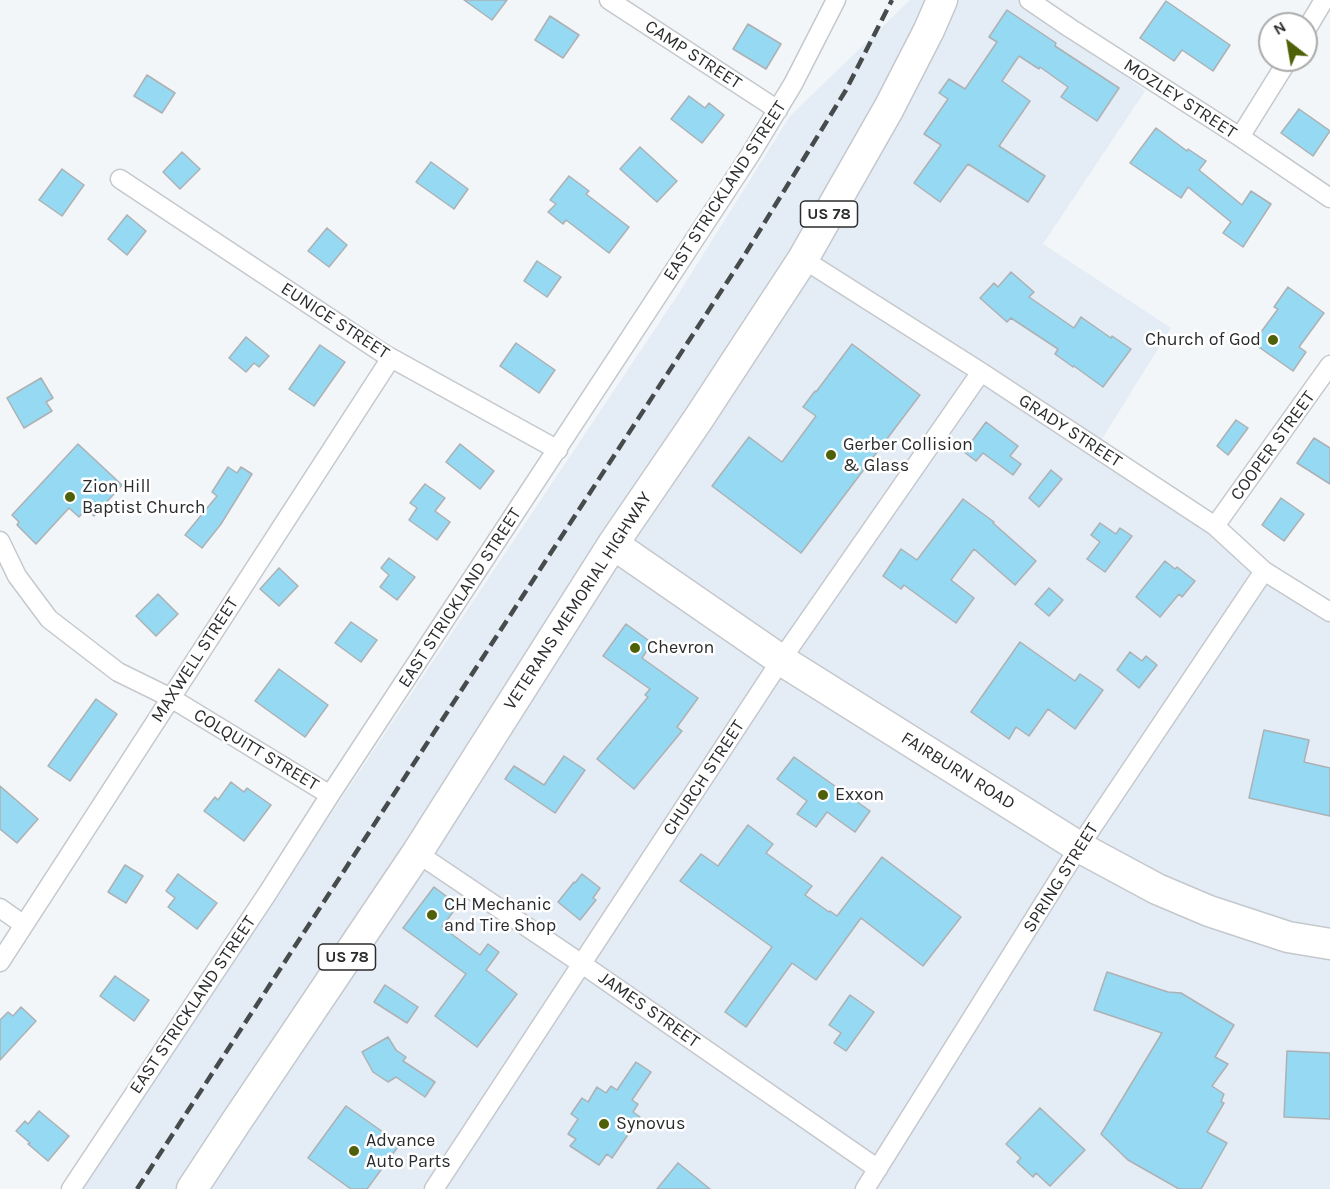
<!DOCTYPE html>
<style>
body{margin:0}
#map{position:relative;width:1330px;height:1189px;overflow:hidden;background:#f2f6f9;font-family:Karla,sans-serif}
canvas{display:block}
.north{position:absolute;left:1258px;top:12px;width:60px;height:60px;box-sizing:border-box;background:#fff;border:2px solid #aaabab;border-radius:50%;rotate:329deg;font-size:16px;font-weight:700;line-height:24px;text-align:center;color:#2a2c2d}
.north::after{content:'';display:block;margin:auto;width:21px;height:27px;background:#4f6108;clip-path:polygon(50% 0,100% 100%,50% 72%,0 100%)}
</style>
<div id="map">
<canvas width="1330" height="1189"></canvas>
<div class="north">N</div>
</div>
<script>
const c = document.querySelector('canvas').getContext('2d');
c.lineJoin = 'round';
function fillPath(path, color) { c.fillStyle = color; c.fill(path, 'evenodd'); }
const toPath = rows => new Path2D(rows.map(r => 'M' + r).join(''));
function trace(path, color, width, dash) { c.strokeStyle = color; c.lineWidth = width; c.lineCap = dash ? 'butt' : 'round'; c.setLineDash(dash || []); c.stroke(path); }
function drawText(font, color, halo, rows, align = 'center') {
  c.font = font + ' Karla,sans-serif'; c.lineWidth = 5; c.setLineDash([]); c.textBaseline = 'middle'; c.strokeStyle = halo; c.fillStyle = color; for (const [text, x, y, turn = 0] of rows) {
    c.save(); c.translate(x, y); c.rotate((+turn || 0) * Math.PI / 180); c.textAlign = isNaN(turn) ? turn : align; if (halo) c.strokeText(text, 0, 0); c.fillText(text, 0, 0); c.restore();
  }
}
const built = toPath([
 [910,0,1027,0,1145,91,1043,244,1171,328,1102,439,1330,612,1330,1189,82,1189,339,802,679,293,790,116]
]);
const building = toPath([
 [464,0,507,0,492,20,464,0],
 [1166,1,1230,45,1213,71,1182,50,1174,61,1140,38,1166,1],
 [1007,10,1056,43,1055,46,1119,88,1097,121,1061,97,1068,87,1040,67,1039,69,1019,56,1002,81,1030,101,999,146,1045,176,1028,202,968,164,940,202,914,183,941,145,924,134,948,99,939,93,949,79,965,89,997,42,989,37,1007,10],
 [550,16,579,35,563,58,535,40,550,16],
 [748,24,781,44,766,69,733,49,748,24],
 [147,75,175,93,162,113,134,96,147,75],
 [689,96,705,108,709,103,724,115,702,143,671,119,689,96],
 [1299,109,1330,131,1313,156,1281,133,1299,109],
 [1156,128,1187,151,1188,149,1206,161,1199,170,1242,205,1251,191,1271,204,1243,247,1223,233,1231,222,1188,187,1181,198,1130,163,1156,128],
 [640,147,677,181,657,202,620,169,640,147],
 [182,152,200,169,180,189,163,172,182,152],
 [431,162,468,189,454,209,416,182,431,162],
 [62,169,84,185,62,216,39,200,62,169],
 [569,176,589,191,586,194,629,227,609,253,566,220,563,224,548,212,556,204,550,200,569,176],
 [127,215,146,231,127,255,108,239,127,215],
 [327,228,347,245,329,267,308,251,327,228],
 [537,261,561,277,547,297,524,281,537,261],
 [1011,272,1034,292,1029,297,1074,328,1081,317,1111,338,1112,336,1131,349,1103,387,1074,366,1073,367,1055,354,1058,349,1011,318,1007,322,980,298,994,283,998,287,1011,272],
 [1288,287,1324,313,1299,347,1306,352,1293,371,1253,343,1278,309,1274,307,1288,287],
 [246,337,269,356,259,367,254,363,246,372,229,358,246,337],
 [516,343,555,370,539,393,500,366,516,343],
 [852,344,920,395,801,553,712,486,749,437,782,462,816,416,803,407,815,391,816,392,852,344],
 [320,345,345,362,314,406,289,389,320,345],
 [41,378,53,398,46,402,52,411,24,428,7,398,41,378],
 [1236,420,1248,428,1228,455,1217,446,1236,420],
 [986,422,1018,446,1010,456,1021,464,1013,475,983,453,976,461,964,452,986,422],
 [1314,438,1330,448,1330,484,1297,463,1314,438],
 [78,444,122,485,94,516,86,509,79,517,69,508,36,544,17,525,19,522,12,515,78,444],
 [460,444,494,471,480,489,446,462,460,444],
 [228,467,237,473,241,467,252,474,221,524,202,548,185,535,217,496,212,492,228,467],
 [1051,470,1062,479,1039,507,1029,498,1051,470],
 [425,484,445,498,435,511,450,522,437,540,409,520,417,508,410,503,425,484],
 [1281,498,1304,514,1284,541,1262,525,1281,498],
 [963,499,994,522,993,523,1036,561,1015,585,974,549,951,580,974,598,956,623,904,585,901,589,883,576,901,549,917,560,963,499],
 [1100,523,1116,534,1120,528,1132,536,1105,572,1087,559,1100,542,1091,535,1100,523],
 [389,558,415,577,397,600,380,587,389,575,381,568,389,558],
 [1165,561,1175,569,1177,567,1195,581,1182,597,1179,594,1160,617,1136,597,1165,561],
 [279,568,298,586,279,606,260,589,279,568],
 [1049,588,1063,600,1049,616,1035,604,1049,588],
 [158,594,178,614,156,636,136,616,158,594],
 [351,622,377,640,361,662,335,643,351,622],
 [626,624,652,643,642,658,698,698,677,727,682,731,634,789,597,759,648,697,645,695,650,689,603,656,626,624],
 [1020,642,1075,681,1080,674,1103,690,1075,729,1048,709,1029,736,1016,727,1009,739,971,712,1020,642],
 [1130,652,1142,661,1146,656,1157,665,1139,688,1117,670,1130,652],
 [279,669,328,705,305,737,255,701,279,669],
 [96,699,117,714,70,781,48,766,96,699],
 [1264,730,1309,740,1304,762,1330,768,1330,816,1249,798,1264,730],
 [564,756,585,770,555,813,505,779,514,766,544,785,564,756],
 [794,757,870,811,855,832,827,812,816,827,797,814,807,801,777,779,794,757],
 [231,782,244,792,247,788,271,805,244,841,204,811,215,797,218,800,231,782],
 [0,786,38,819,17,843,0,829,0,786],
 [748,825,773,844,766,853,812,886,805,895,829,912,830,911,837,916,882,857,961,917,923,966,861,918,816,980,792,963,746,1027,725,1012,772,947,680,881,701,854,718,866,748,825],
 [125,865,143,876,126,903,108,892,125,865],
 [178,874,217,903,197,929,168,907,175,898,166,891,178,874],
 [582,874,600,888,593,898,596,900,580,920,558,902,574,882,575,883,582,874],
 [434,887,458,905,442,927,480,955,488,944,499,952,486,970,517,994,477,1047,435,1016,466,974,403,928,434,887],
 [1107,972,1168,992,1181,993,1234,1025,1215,1057,1228,1064,1212,1086,1224,1094,1221,1102,1224,1103,1207,1132,1227,1143,1201,1189,1179,1189,1128,1160,1101,1134,1162,1033,1094,1010,1107,972],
 [115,976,149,1000,134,1021,100,996,115,976],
 [385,985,418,1007,407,1023,374,1002,385,985],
 [850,995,874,1012,846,1051,834,1043,841,1033,829,1025,850,995],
 [21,1007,36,1021,0,1060,0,1020,8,1012,13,1016,21,1007],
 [388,1037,396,1050,406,1057,403,1061,435,1082,425,1097,396,1077,388,1082,373,1072,362,1052,388,1037],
 [1287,1051,1330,1053,1330,1119,1284,1117,1287,1051],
 [636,1062,651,1072,632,1100,638,1104,633,1112,640,1117,612,1158,607,1154,599,1165,570,1146,576,1139,568,1134,578,1119,571,1114,582,1098,588,1102,597,1087,606,1093,611,1086,617,1090,636,1062],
 [346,1106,400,1144,367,1189,351,1189,308,1158,346,1106],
 [1040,1108,1085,1150,1050,1186,1036,1173,1033,1177,1017,1162,1021,1158,1006,1144,1040,1108],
 [39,1111,69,1136,48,1161,28,1144,30,1143,16,1131,25,1121,28,1124,39,1111],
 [678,1163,710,1189,657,1189,678,1163]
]);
const street = toPath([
 [609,0,778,110],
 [1029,0,1070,28,1240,137,1330,198],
 [1306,30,1324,0],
 [1240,137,1288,60],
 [120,179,384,354,558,450],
 [803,259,981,372,1215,526,1264,571,1330,612],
 [1215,526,1330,365],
 [0,541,17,576,49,619,118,672,171,698,330,795],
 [417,853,582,964,878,1169],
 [0,908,24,925],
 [0,962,391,358],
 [71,1189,267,894,330,795,750,155,793,84,836,0],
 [434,1189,781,660,981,372],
 [865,1189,1079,847,1264,571]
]);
const primary = toPath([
 [613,544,781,660,1079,847,1157,889,1209,911,1288,937,1330,944],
 [192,1189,236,1122,417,853,613,544,699,418,803,259,889,108,929,30,942,0]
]);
const rail = toPath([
 [137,1189,744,256,846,90,892,0]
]);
const markers = [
 [1273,340,6,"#4f6108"],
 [831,455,6,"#4f6108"],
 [70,497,6,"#4f6108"],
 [635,648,6,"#4f6108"],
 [823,795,6,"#4f6108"],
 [432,915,6,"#4f6108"],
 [604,1124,6,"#4f6108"],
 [354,1151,6,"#4f6108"]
];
const shields = [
 [829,214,57],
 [347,957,57]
];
const shieldNames = [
 ["US 78",829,214],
 ["US 78",347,957]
];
const streetNames = [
 ["CAMP STREET",693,55,33],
 ["MOZLEY STREET",1180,99,33],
 ["EAST STRICKLAND STREET",725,191,-57],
 ["EUNICE STREET",335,321,33],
 ["GRADY STREET",1070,431,33],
 ["COOPER STREET",1273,446,-54],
 ["EAST STRICKLAND STREET",460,598,-57],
 ["VETERANS MEMORIAL HIGHWAY",578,601,-57],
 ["MAXWELL STREET",195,660,-57],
 ["COLQUITT STREET",256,750,31],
 ["FAIRBURN ROAD",958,771,32],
 ["CHURCH STREET",704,778,-57],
 ["SPRING STREET",1061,878,-58],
 ["EAST STRICKLAND STREET",193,1005,-56],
 ["JAMES STREET",649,1010,35]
];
const poiNames = [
 ["Church of God",1261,340,"right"],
 ["Gerber Collision",843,445],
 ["& Glass",843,466],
 ["Zion Hill",82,487],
 ["Baptist Church",82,508],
 ["Chevron",647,648],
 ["Exxon",835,795],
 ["CH Mechanic",444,905],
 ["and Tire Shop",444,926],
 ["Synovus",616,1124],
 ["Advance",366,1141],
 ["Auto Parts",366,1162]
];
fillPath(built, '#e4ecf6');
fillPath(building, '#96d9f3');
trace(building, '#adb1b3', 1.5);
trace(street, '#c5c8cc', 21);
trace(primary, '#c5c8cc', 33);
trace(street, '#fff', 18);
trace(primary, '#fff', 30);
trace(rail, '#484b4c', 4.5, [12, 6]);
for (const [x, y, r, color] of markers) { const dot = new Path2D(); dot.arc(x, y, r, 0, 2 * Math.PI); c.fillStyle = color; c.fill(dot); trace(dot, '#fff', 2); }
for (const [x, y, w] of shields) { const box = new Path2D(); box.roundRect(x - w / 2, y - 13, w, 26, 4.5); c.fillStyle = '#fff'; c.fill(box); trace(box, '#2a2c2d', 1.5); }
drawText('bold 16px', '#2a2c2d', null, shieldNames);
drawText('18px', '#2a2c2d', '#fff', streetNames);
drawText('18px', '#2a2c2d', '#fff', poiNames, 'left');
</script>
